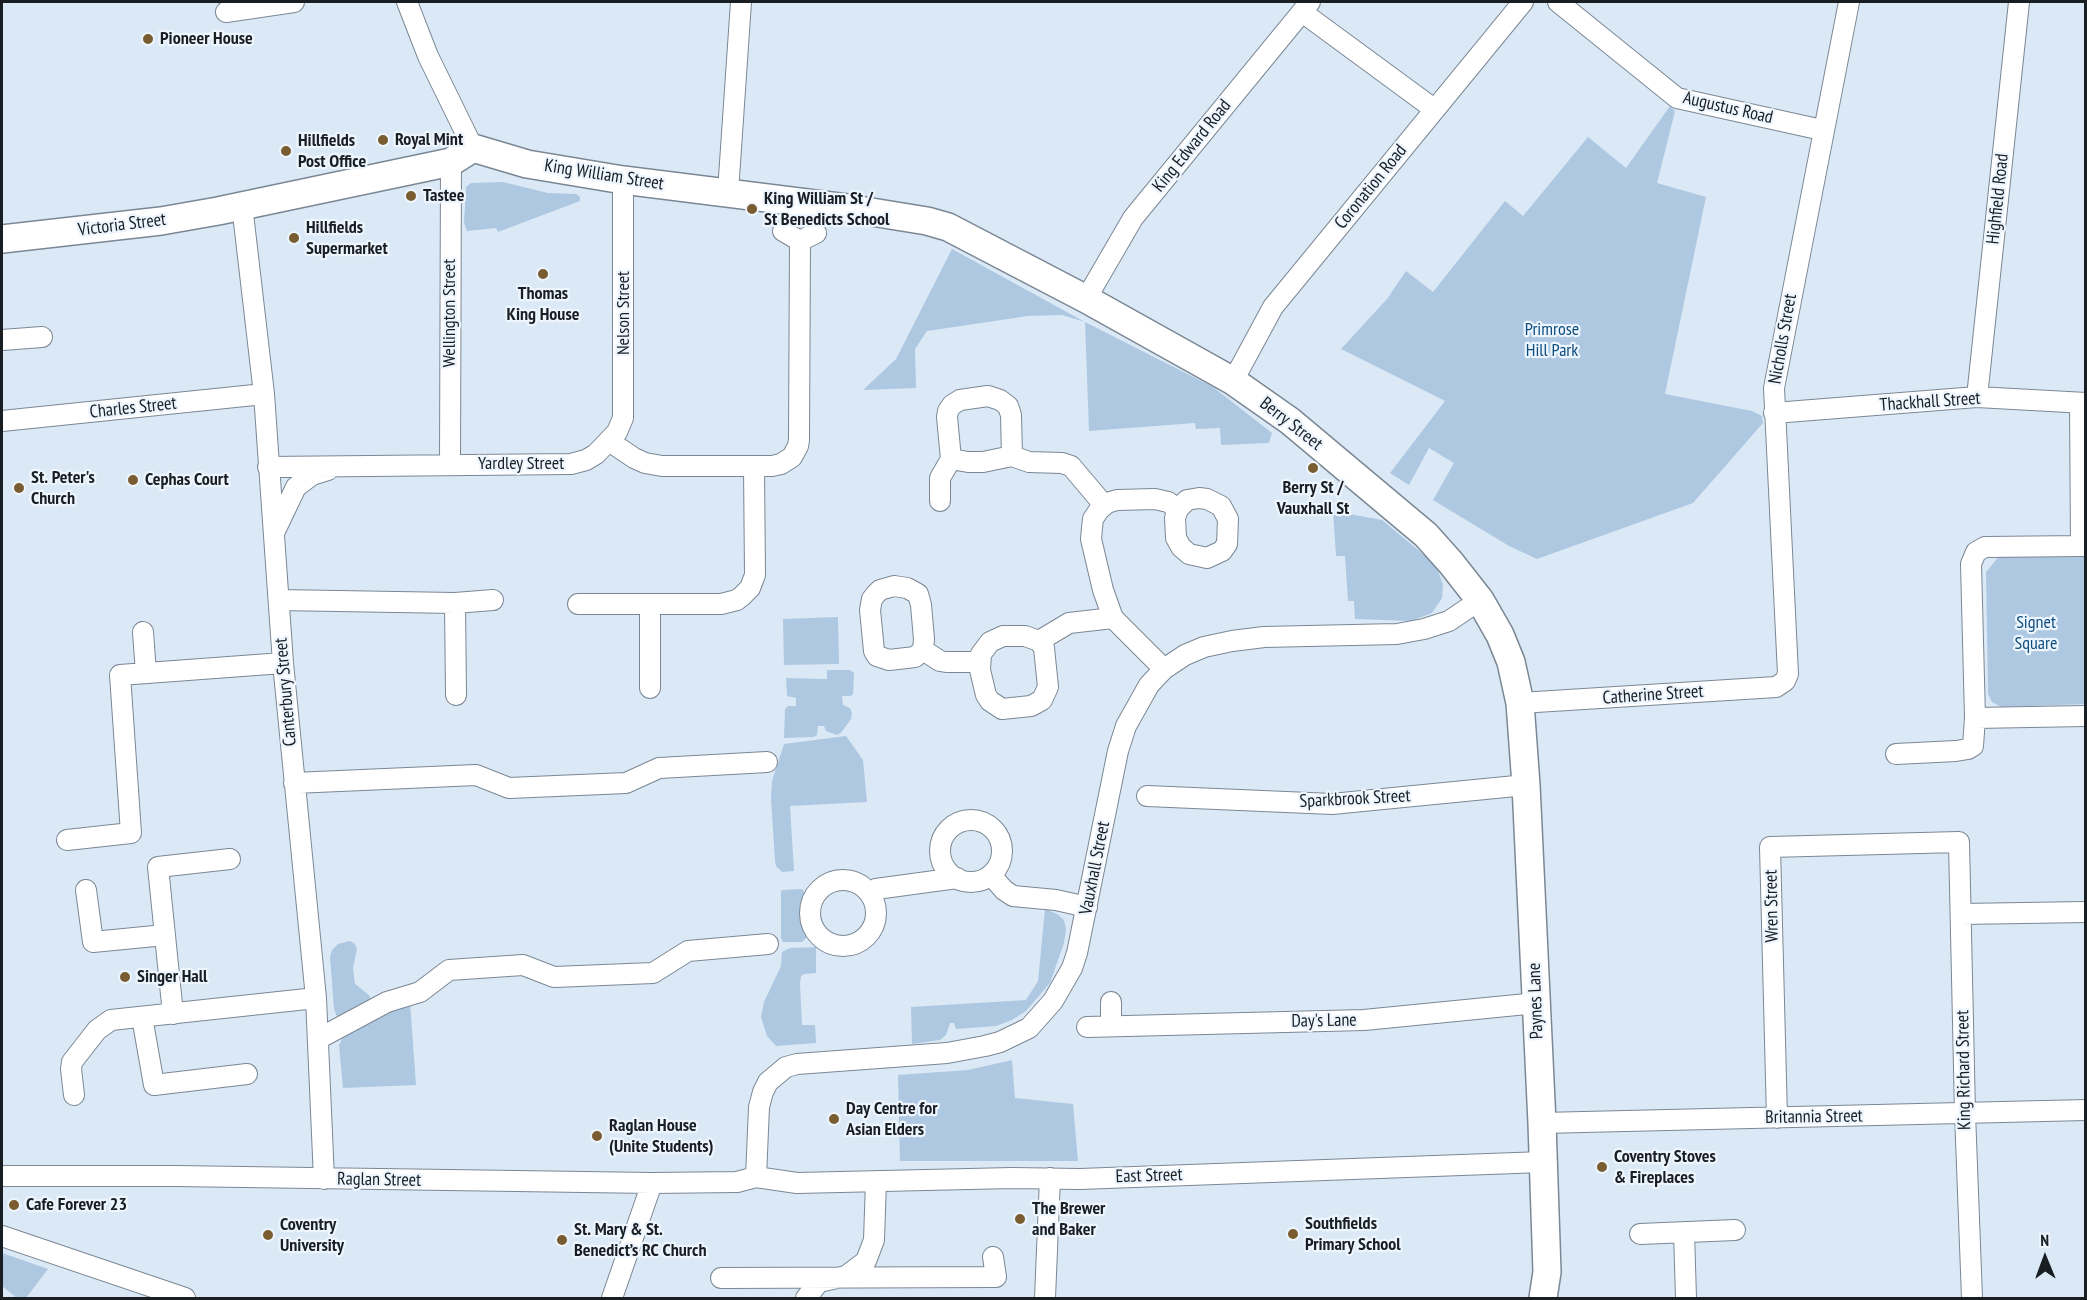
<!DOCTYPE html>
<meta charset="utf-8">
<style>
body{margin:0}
#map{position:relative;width:2087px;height:1300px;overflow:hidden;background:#dbe9f6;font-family:"PT Sans Narrow",sans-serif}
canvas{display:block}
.frame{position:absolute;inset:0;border:3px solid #191e23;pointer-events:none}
.north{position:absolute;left:2015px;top:1228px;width:60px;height:60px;-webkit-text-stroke:4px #edf5fe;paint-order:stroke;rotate:359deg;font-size:16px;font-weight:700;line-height:24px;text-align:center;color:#191e23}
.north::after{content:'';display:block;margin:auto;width:21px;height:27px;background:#191e23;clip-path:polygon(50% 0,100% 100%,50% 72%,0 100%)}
</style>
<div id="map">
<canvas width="2087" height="1300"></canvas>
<div class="frame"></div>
<div class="north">N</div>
</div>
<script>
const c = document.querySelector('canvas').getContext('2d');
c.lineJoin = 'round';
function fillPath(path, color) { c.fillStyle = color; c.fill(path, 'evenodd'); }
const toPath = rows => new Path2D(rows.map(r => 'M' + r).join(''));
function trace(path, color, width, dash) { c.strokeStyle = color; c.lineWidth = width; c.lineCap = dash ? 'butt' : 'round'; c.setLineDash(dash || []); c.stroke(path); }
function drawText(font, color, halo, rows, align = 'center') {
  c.font = font + ' "PT Sans Narrow",sans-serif'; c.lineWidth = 4.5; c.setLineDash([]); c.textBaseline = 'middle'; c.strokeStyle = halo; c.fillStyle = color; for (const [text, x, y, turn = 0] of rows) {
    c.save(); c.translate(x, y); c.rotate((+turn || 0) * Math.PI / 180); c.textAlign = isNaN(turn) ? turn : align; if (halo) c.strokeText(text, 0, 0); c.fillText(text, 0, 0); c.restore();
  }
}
const green = toPath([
 [1670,106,1675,111,1657,183,1706,197,1665,394,1752,411,1762,416,1763,423,1693,503,1537,559,1509,546,1433,500,1454,463,1429,448,1409,485,1390,473,1445,401,1341,349,1387,299,1406,271,1433,292,1505,201,1523,216,1588,137,1626,168],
 [503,182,548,193,576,194,580,197,580,201,498,232,496,228,467,231,464,223,466,187,471,183],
 [952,249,1085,322,1213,387,1272,433,1269,443,1221,445,1220,428,1196,429,1195,423,1089,431,1085,322,1062,315,1028,316,927,331,915,349,916,388,863,390,896,359],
 [1333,511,1382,520,1436,565,1443,585,1442,598,1432,613,1411,621,1355,619,1354,601,1348,601,1345,556,1336,556],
 [2000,555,2085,555,2085,704,2001,707,1992,702,1988,694,1986,572],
 [838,617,839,664,784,665,783,619],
 [827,670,850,670,854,673,853,694,851,696,842,696,843,705,850,708,852,713,851,719,841,733,837,735,826,731,824,726,818,726,817,735,814,737,784,738,785,709,788,706,796,706,796,698,787,696,786,678,827,679],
 [846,736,863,760,867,802,790,806,794,871,782,872,776,866,775,861,771,798,772,781,784,744],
 [802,889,805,893,806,938,802,942,783,942,781,938,781,891,783,890],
 [1045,909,1057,914,1064,920,1066,930,1064,943,1050,983,1026,1011,1012,1020,996,1026,956,1029,954,1023,950,1023,946,1035,940,1040,912,1044,911,1007,1026,1000,1038,981],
 [350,941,355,944,357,949,353,968,355,984,369,995,372,1002,338,1020,334,1009,330,957,332,950,338,944],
 [816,947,816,973,804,974,801,976,800,984,802,1025,815,1025,816,1043,776,1046,767,1036,761,1017,764,1002,781,966,782,952,790,948],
 [410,1002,416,1085,343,1088,339,1045,346,1031],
 [1012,1060,1015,1098,1073,1104,1078,1161,900,1161,898,1075,968,1070],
 [2,1253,48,1269,26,1298,17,1298,2,1286]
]);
const street = toPath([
 [407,2,428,56,473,148],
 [1558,2,1677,98,1822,130],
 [226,12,294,2],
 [1302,12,1434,109],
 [728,192,741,2],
 [242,205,264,394,283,663,316,998,324,1179],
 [783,231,800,241,816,233],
 [1086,299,1133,218,1310,2],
 [2,340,42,337],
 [1233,381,1273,307,1523,2],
 [1977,397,2019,2],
 [2080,404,2081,546,2086,546],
 [1774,413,1977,397,2086,403],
 [2,421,264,394],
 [609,441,634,458,645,463,662,466,772,466,781,464,792,457,798,446,799,440,800,241],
 [951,459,968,462,983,462,1012,456,1029,462,1062,463,1071,466,1104,505],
 [450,464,451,162],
 [268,467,571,464,586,460,596,454,617,432,623,418,623,180],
 [1199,498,1207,499,1221,506,1228,519,1227,544,1222,551,1207,558,1189,554,1181,547,1176,538,1175,518,1178,509,1187,500,1199,498],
 [940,501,940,478,951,459,947,417,948,411,952,405,960,400,988,396,1000,400,1008,406,1011,415,1012,456],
 [274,533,296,487,312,475,328,470],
 [894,586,907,588,918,594,921,605,924,639,923,650,915,657,889,660,877,656,874,651,870,610,872,599,876,594,880,590,894,586],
 [279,600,455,603,493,600],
 [455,603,456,695],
 [578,604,721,604,737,600,742,596,750,588,755,575,754,467],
 [650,604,650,688],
 [143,632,146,673],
 [1003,636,1025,636,1039,641,1044,648,1048,687,1042,700,1031,706,1002,709,990,701,986,695,980,670,981,654,990,642,1003,636],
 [1039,641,1069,623,1113,618],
 [923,650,940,661,946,662,980,662],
 [1164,669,1113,618,1103,590,1091,539,1092,528,1093,519,1099,510,1107,503,1117,500,1155,499,1168,502,1178,509],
 [1520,703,1776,687,1785,681,1788,674,1774,388,1849,2],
 [1975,718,2086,716],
 [1896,754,1956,751,1968,749,1973,746,1975,718,1971,564,1976,552,1985,547,2081,546],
 [294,783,476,775,509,788,626,783,659,768,767,762],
 [1147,796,1332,804,1526,785],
 '940 851a31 31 0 1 1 62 0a31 31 0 1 1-62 0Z',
 [67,840,131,833,120,675,283,663],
 [991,875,1004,890,1013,896,1056,900,1087,907],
 '810 913a33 33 0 1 1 66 0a33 33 0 1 1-66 0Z',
 [86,890,93,942,165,935],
 [870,893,876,889,957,878],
 [1961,914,2086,912],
 [173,1014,158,867,230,859],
 [142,1017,154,1085,247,1074],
 [1111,1025,1111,1002],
 [1087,1027,1364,1020,1537,1003],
 [318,1039,387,1002,420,992,449,970,523,965,554,977,653,973,688,951,768,944],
 [74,1095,71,1069,72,1062,97,1030,111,1020,316,998],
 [1777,1118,1770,847,1959,842,1965,1113,1972,1298],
 [1542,1123,2086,1110],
 [2,1176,175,1176,652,1183,737,1182,756,1177,797,1183,1012,1178,1080,1179,1543,1162],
 [756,1177,759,1107,763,1092,768,1082,786,1067,797,1064,947,1053,985,1046,1000,1042,1029,1028,1053,1001,1072,968,1077,953,1118,751,1126,726,1149,685,1164,669,1185,655,1204,647,1232,641,1264,637,1397,634,1424,629,1449,621,1480,600],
 [1684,1232,1686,1298],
 [1640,1234,1735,1230],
 [2,1236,185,1298],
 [721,1278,996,1277,993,1257],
 [612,1298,652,1183],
 [806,1298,819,1282,846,1276,866,1261,874,1240,876,1181],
 [1045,1298,1050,1178]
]);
const secondary = toPath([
 [2,239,161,221,218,211,451,162,473,148,527,164,623,180,847,208,927,221,948,227,1086,299,1233,381,1290,421,1426,535,1451,563,1480,600,1500,635,1511,662,1520,703,1526,785,1542,1123,1547,1272,1543,1298]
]);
const markers = [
 [148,39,6,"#795d30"],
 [383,140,6,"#795d30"],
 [286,151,6,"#795d30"],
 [411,196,6,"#795d30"],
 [752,209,6,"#795d30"],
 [294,238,6,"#795d30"],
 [543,274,6,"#795d30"],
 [1313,468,6,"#795d30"],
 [133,480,6,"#795d30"],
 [19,488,6,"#795d30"],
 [125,977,6,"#795d30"],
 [834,1119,6,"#795d30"],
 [597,1136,6,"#795d30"],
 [1602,1167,6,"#795d30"],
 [14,1205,6,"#795d30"],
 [1020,1219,6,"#795d30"],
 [1293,1234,6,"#795d30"],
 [268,1235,6,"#795d30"],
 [562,1240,6,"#795d30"]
];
const poiNames = [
 ["Pioneer House",160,39],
 ["Royal Mint",395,140],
 ["Hillfields",298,141],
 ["Post Office",298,162],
 ["Tastee",423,196],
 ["King William St /",764,199],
 ["St Benedicts School",764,220],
 ["Hillfields",306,228],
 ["Supermarket",306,249],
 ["Thomas",543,294,"center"],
 ["King House",543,315,"center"],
 ["St. Peter's",31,478],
 ["Church",31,499],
 ["Cephas Court",145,480],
 ["Berry St /",1313,488,"center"],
 ["Vauxhall St",1313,509,"center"],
 ["Singer Hall",137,977],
 ["Day Centre for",846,1109],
 ["Asian Elders",846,1130],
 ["Raglan House",609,1126],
 ["(Unite Students)",609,1147],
 ["Coventry Stoves",1614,1157],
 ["& Fireplaces",1614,1178],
 ["Cafe Forever 23",26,1205],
 ["The Brewer",1032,1209],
 ["and Baker",1032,1230],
 ["Southfields",1305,1224],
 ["Primary School",1305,1245],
 ["Coventry",280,1225],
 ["University",280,1246],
 ["St. Mary & St.",574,1230],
 ["Benedict’s RC Church",574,1251]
];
const streetNames = [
 ["Augustus Road",1728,108,13],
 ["King Edward Road",1192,146,-51],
 ["King William Street",604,175,9],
 ["Coronation Road",1371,187,-51],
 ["Highfield Road",1998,199,-84],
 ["Victoria Street",122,225,-7],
 ["Wellington Street",450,313,-90],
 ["Nelson Street",624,313,-90],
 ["Nicholls Street",1783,339,-80],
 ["Thackhall Street",1930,402,-4],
 ["Charles Street",133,408,-6],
 ["Berry Street",1291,424,38],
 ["Yardley Street",521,464],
 ["Canterbury Street",286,692,-95],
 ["Catherine Street",1653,695,-4],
 ["Sparkbrook Street",1355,799,-3],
 ["Vauxhall Street",1095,868,-79],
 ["Wren Street",1772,906,-91],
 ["Paynes Lane",1536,1001,-92],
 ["Day's Lane",1324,1021,-1],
 ["King Richard Street",1964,1070,-91],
 ["Britannia Street",1814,1117,-1],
 ["East Street",1149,1176,-2],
 ["Raglan Street",379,1180,1]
];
const parkNames = [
 ["Primrose",1552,330],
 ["Hill Park",1552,351],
 ["Signet",2036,623],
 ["Square",2036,644]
];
fillPath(green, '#aec8e2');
trace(street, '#7b8794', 22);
trace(secondary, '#7b8794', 30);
trace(street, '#fff', 20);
trace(secondary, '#fff', 27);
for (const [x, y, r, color] of markers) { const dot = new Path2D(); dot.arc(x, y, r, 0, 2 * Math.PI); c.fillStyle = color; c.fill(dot); trace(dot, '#edf5fe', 2); }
drawText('bold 18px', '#191e23', '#edf5fe', poiNames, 'left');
drawText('18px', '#191e23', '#edf5fe', streetNames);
drawText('18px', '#0e4d7e', '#edf5fe', parkNames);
</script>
